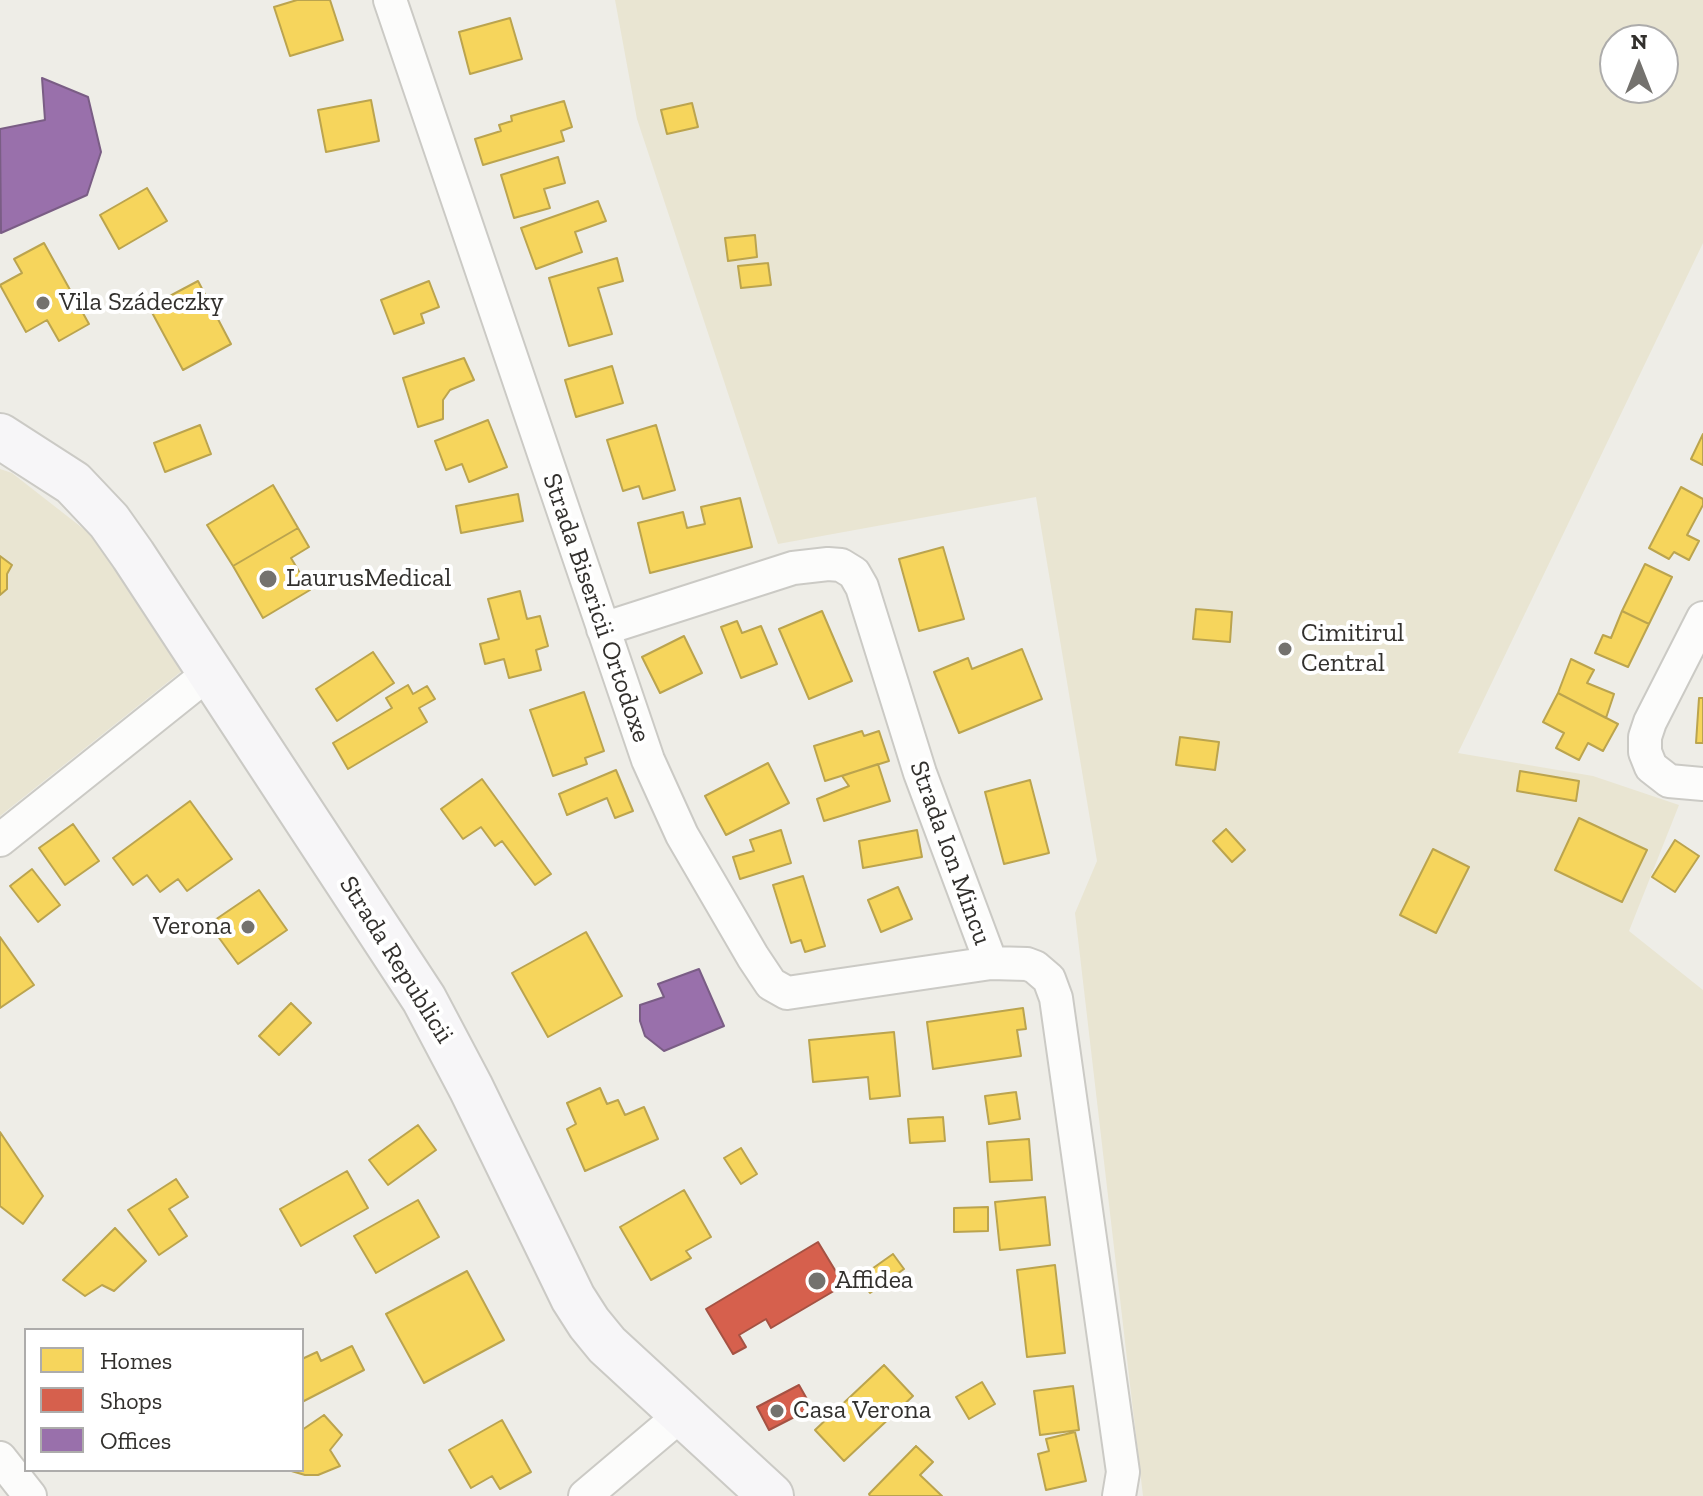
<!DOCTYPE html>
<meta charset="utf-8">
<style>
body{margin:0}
#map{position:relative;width:1703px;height:1496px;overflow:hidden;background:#eeede7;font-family:"Zilla Slab",serif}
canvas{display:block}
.legend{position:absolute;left:24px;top:1328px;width:280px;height:144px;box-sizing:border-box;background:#fff;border:2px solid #adacab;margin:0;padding:10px 14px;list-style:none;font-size:24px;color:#32302d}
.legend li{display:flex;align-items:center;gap:16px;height:40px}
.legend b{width:40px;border:2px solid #adacab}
.north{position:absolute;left:1599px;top:24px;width:80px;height:80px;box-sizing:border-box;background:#fff;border:2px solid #adacab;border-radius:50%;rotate:0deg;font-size:22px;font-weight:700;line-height:32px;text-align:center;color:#32302d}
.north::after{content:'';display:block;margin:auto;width:28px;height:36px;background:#74726e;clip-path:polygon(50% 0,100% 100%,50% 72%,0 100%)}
</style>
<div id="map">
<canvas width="1703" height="1496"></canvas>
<ul class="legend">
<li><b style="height:22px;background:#f6d55c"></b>Homes</li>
<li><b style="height:22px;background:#d6604d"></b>Shops</li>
<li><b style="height:22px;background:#9970ab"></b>Offices</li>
</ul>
<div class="north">N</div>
</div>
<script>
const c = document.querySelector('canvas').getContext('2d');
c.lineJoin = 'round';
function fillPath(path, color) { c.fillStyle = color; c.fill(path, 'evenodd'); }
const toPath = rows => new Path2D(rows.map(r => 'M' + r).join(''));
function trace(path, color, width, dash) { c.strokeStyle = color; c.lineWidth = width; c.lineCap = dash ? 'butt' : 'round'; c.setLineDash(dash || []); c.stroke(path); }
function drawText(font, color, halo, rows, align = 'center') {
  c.font = font + ' "Zilla Slab",serif'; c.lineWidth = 8; c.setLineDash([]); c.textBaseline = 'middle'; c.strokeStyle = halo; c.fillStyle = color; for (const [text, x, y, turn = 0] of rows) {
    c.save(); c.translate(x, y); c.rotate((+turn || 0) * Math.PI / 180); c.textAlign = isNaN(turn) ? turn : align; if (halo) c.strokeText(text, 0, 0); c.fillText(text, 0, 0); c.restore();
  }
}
const green = toPath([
 [615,0,1703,0,1703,243,1458,753,1593,776,1679,805,1629,931,1703,990,1703,1496,1143,1496,1075,913,1097,861,1036,497,778,544,637,119],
 [1615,40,1663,40,1663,88,1615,88],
 [0,469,12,473,117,555,188,666,0,816]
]);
const homes = toPath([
 [297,0,330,0,343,40,290,56,274,7,297,0],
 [510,18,522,59,470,74,459,32,510,18],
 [371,100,379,141,326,152,318,110,371,100],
 [564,101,572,127,561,131,564,141,483,165,475,139,501,131,499,125,512,121,511,116,564,101],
 [692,103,698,127,667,134,661,110,692,103],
 [558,157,565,183,544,189,550,208,514,218,501,175,558,157],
 [147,188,167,221,119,249,100,215,147,188],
 [598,201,606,221,575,232,582,252,536,269,521,228,598,201],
 [755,235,757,257,728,261,725,238,755,235],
 [44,243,89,324,59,341,47,320,26,332,0,285,22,273,14,259,44,243],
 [617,258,623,281,598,288,612,334,569,346,549,278,617,258],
 [768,263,771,285,741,288,738,266,768,263],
 [198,281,231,344,183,370,149,307,198,281],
 [429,281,439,307,421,314,424,323,394,334,381,300,429,281],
 [464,358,474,380,450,390,443,400,443,419,418,427,403,378,464,358],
 [612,366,623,403,576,417,565,380,612,366],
 [488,420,507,467,469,482,462,464,446,470,435,441,488,420],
 [200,425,211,454,165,472,154,443,200,425],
 [656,425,675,490,643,499,639,486,623,491,607,440,656,425],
 [1703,434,1703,465,1691,459,1703,434],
 [273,485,298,528,233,566,207,525,273,485],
 [1681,487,1703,499,1703,505,1687,535,1699,541,1689,560,1674,552,1669,559,1649,548,1681,487],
 [518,494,523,521,461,533,456,506,518,494],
 [740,498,752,547,650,573,638,523,683,512,687,528,705,524,701,507,740,498],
 [298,528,309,547,291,558,310,590,263,618,233,566,298,528],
 [943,547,964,619,919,631,899,559,943,547],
 [0,556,12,565,7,574,7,589,0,595,0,556],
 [1645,564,1672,577,1649,624,1622,611,1645,564],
 [520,591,527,619,540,616,548,646,536,650,541,670,509,678,504,659,485,664,480,644,499,639,488,599,520,591],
 [1196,609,1232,612,1230,642,1193,639,1196,609],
 [822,611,852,681,809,699,779,629,822,611],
 [1622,611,1649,624,1628,667,1595,653,1603,635,1611,638,1622,611],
 [737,621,742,633,761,626,777,664,741,678,721,627,737,621],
 [684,636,702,673,660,693,642,657,684,636],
 [1022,649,1042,699,959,733,934,672,968,658,972,669,1022,649],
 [373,652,394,683,337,721,316,689,373,652],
 [1571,659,1594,670,1587,683,1614,694,1606,718,1558,693,1571,659],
 [408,685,413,694,427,686,435,699,419,708,427,722,348,769,333,743,392,708,386,698,408,685],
 [584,692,604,751,585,758,587,764,553,776,530,710,584,692],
 [1558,693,1618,724,1603,751,1588,743,1579,760,1556,748,1564,733,1543,722,1558,693],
 [1699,698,1703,698,1703,743,1696,743,1699,698],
 [862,731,864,736,879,731,889,761,825,781,814,746,862,731],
 [1180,737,1219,742,1215,770,1176,765,1180,737],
 [768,763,789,803,726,835,705,796,768,763],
 [878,764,890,801,824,821,817,799,849,786,842,776,878,764],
 [616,770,633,811,615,818,607,798,567,815,559,794,616,770],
 [1520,771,1579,781,1576,801,1517,791,1520,771],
 [482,779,551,874,535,885,502,841,495,846,481,827,463,839,441,809,482,779],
 [1030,780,1049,853,1004,864,985,792,1030,780],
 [190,801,232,859,187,891,178,879,160,892,147,875,133,885,113,858,190,801],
 [1579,818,1647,850,1622,902,1555,870,1579,818],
 [73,824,99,861,65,885,39,848,73,824],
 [1226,829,1245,850,1232,862,1213,841,1226,829],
 [781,830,791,863,740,879,733,857,754,851,750,840,781,830],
 [917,830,922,857,863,868,859,841,917,830],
 [1675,840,1699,856,1675,892,1652,877,1675,840],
 [1433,849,1469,867,1436,933,1400,915,1433,849],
 [32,869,60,905,38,922,10,886,32,869],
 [803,876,825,946,805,952,801,940,791,943,773,885,803,876],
 [898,887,912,919,881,932,868,900,898,887],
 [259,890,287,930,238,964,209,924,259,890],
 [586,932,622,996,548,1037,512,973,586,932],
 [0,937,34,985,0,1008,0,937],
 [291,1003,311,1023,279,1055,259,1036,291,1003],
 [1023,1008,1026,1029,1017,1030,1021,1056,933,1069,927,1022,1023,1008],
 [894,1032,900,1096,870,1099,868,1077,813,1082,809,1040,894,1032],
 [600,1088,607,1104,618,1100,625,1115,644,1107,658,1139,585,1171,567,1129,576,1124,567,1103,600,1088],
 [1016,1092,1020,1119,989,1124,985,1096,1016,1092],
 [943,1117,945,1141,910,1143,908,1119,943,1117],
 [418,1125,436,1150,388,1185,369,1160,418,1125],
 [0,1132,43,1196,23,1224,0,1206,0,1132],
 [1029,1139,1032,1180,990,1182,987,1142,1029,1139],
 [741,1148,757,1174,741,1184,724,1158,741,1148],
 [347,1171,368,1208,301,1246,280,1209,347,1171],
 [176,1179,188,1197,169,1209,187,1236,159,1255,128,1210,176,1179],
 [684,1190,711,1237,686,1251,691,1258,651,1280,620,1227,684,1190],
 [1045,1197,1050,1245,1000,1250,995,1202,1045,1197],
 [418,1200,439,1237,376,1273,354,1236,418,1200],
 [988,1207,988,1231,954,1232,954,1208,988,1207],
 [115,1228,146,1261,114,1291,102,1285,85,1296,63,1280,115,1228],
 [893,1254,904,1269,870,1293,859,1278,893,1254],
 [1055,1265,1065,1353,1027,1357,1017,1270,1055,1265],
 [467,1271,504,1340,424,1383,386,1314,467,1271],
 [352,1346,364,1370,302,1402,302,1359,317,1352,321,1361,352,1346],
 [884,1365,913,1396,844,1461,815,1430,884,1365],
 [982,1382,995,1404,969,1419,956,1397,982,1382],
 [1073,1386,1079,1430,1040,1435,1034,1391,1073,1386],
 [324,1415,342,1435,330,1450,340,1466,318,1475,305,1475,288,1470,302,1470,302,1430,324,1415],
 [502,1420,531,1472,500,1489,492,1476,471,1488,449,1450,502,1420],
 [1075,1432,1086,1481,1046,1490,1038,1454,1049,1451,1046,1439,1075,1432],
 [916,1446,933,1462,920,1475,942,1496,870,1496,869,1494,916,1446]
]);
const shops = toPath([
 [818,1242,844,1285,771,1328,766,1319,739,1335,746,1347,733,1354,706,1309,818,1242],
 [799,1385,812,1408,769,1430,757,1407,799,1385]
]);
const offices = toPath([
 [42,78,88,97,101,152,87,195,1,233,0,129,45,120,42,78],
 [699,969,724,1026,664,1051,645,1036,640,1021,640,1005,664,997,658,984,699,969]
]);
const street = toPath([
 [390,0,648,760,682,835,753,957,771,984,787,993,991,963,1027,964,1035,967,1049,979,1056,998,1123,1472,1119,1496],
 [1703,618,1650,722,1645,737,1645,752,1651,767,1669,781,1703,784],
 [603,629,793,568,828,564,841,565,854,573,862,587,920,773,991,963],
 [0,840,209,673],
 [0,1458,30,1496],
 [585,1496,682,1414]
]);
const secondary = toPath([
 [0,436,73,483,109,521,133,555,424,999,471,1088,573,1298,589,1323,607,1345,771,1496]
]);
const markers = [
 [43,303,8,"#74726e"],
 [268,579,10,"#74726e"],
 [1285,649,8,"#74726e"],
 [248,927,8,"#74726e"],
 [817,1281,10,"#74726e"],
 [777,1411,8,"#74726e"]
];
const poiNames = [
 ["Vila Szádeczky",59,303],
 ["LaurusMedical",286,579],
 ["Cimitirul",1301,634],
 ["Central",1301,664],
 ["Verona",232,927,"right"],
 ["Affidea",835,1281],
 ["Casa Verona",793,1411]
];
const streetNames = [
 ["Strada Bisericii Ortodoxe",596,608,71],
 ["Strada Ion Mincu",950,853,70],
 ["Strada Republicii",396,960,58]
];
fillPath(green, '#e9e5d2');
fillPath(homes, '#f6d55c');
trace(homes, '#bba44e', 2);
fillPath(shops, '#d6604d');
trace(shops, '#a55243', 2);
fillPath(offices, '#9970ab');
trace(offices, '#7a5d85', 2);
trace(street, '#cbcac5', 36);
trace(secondary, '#cbcac5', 48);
trace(street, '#fcfcfb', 32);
trace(secondary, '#f7f6f8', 44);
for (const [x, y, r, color] of markers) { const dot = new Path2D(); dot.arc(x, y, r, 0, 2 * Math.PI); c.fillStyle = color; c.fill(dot); trace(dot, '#fff', 3); }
drawText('26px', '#32302d', '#fff', poiNames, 'left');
drawText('26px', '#32302d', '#fff', streetNames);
</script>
